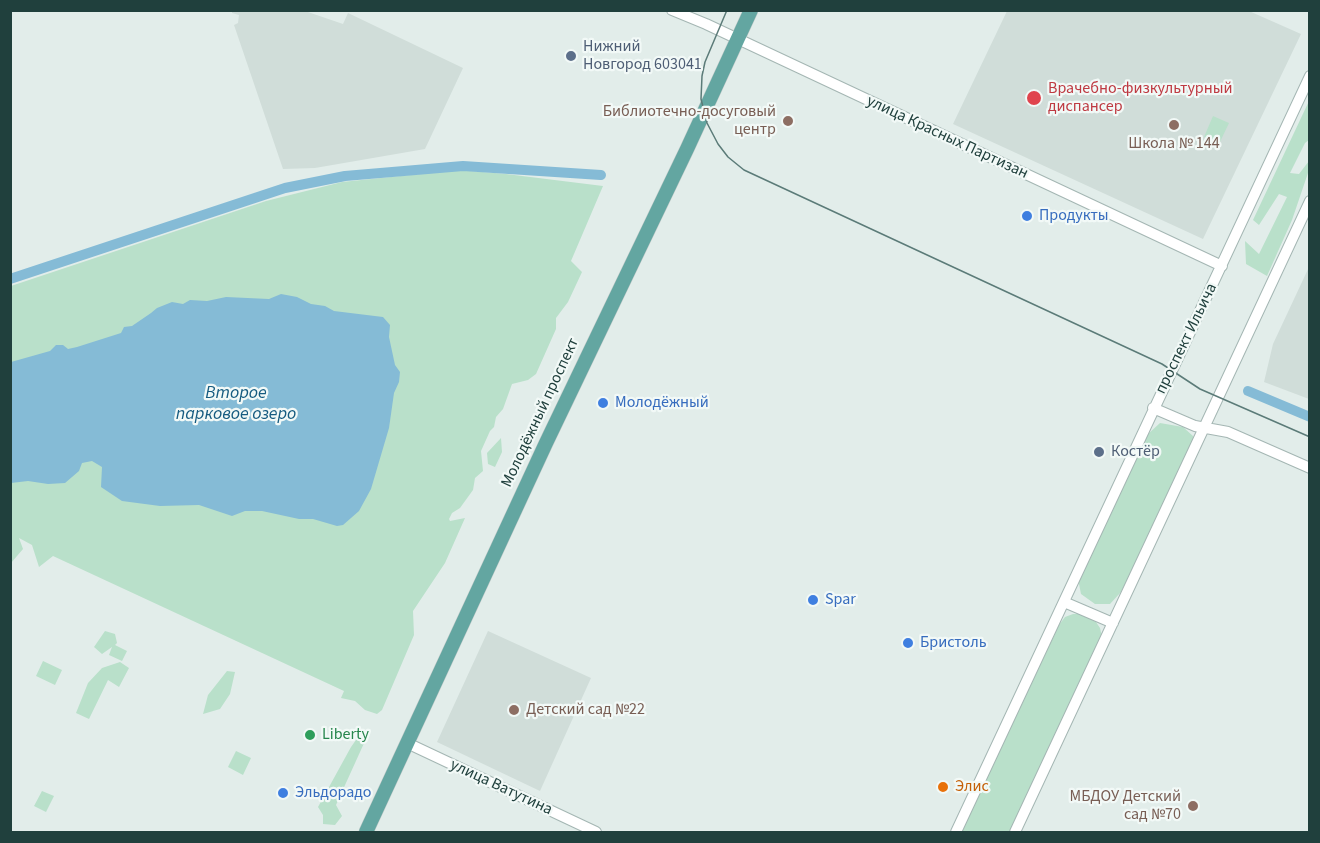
<!DOCTYPE html>
<meta charset="utf-8">
<style>
body{margin:0}
#map{position:relative;width:1320px;height:843px;overflow:hidden;background:#e2edea;font-family:"Source Sans 3",sans-serif}
canvas{display:block}
.frame{position:absolute;inset:0;border:12px solid #20403d;pointer-events:none}
</style>
<div id="map">
<canvas width="1320" height="843"></canvas>
<div class="frame"></div>
</div>
<script>
const c = document.querySelector('canvas').getContext('2d');
c.lineJoin = 'round';
function fillPath(path, color) { c.fillStyle = color; c.fill(path, 'evenodd'); }
const toPath = rows => new Path2D(rows.map(r => 'M' + r).join(''));
function trace(path, color, width, dash) { c.strokeStyle = color; c.lineWidth = width; c.lineCap = dash ? 'butt' : 'round'; c.setLineDash(dash || []); c.stroke(path); }
function drawText(font, color, halo, rows, align = 'center') {
  c.font = font + ' "Source Sans 3",sans-serif'; c.lineWidth = 4.5; c.setLineDash([]); c.textBaseline = 'middle'; c.strokeStyle = halo; c.fillStyle = color; for (const [text, x, y, turn = 0] of rows) {
    c.save(); c.translate(x, y); c.rotate((+turn || 0) * Math.PI / 180); c.textAlign = isNaN(turn) ? turn : align; if (halo) c.strokeText(text, 0, 0); c.fillText(text, 0, 0); c.restore();
  }
}
const built = toPath([
 [232,10,305,11,343,24,348,13,463,68,425,149,315,168,283,169,234,25,238,23,239,15,232,13],
 [1007,11,1249,11,1301,34,1203,239,953,124],
 [1309,267,1309,399,1264,382,1273,344],
 [488,631,591,678,540,791,437,742]
]);
const green = toPath([
 [1309,101,1309,140,1305,143,1290,173,1299,174,1309,161,1309,170,1292,220,1267,276,1246,264,1245,241,1259,254,1287,197,1279,194,1259,225,1253,220],
 [1213,116,1229,123,1219,144,1204,137],
 [459,170,506,174,603,186,571,261,582,272,568,302,556,318,556,329,536,374,528,380,512,384,503,409,496,417,494,427,490,431,481,451,483,471,475,478,473,490,460,508,452,513,449,519,450,521,465,518,445,563,413,611,414,635,382,710,377,714,365,710,355,701,341,698,344,691,53,556,39,567,32,545,19,538,23,549,11,563,11,286,266,201,342,182],
 [1160,423,1183,427,1193,436,1194,443,1121,592,1110,604,1095,604,1081,594,1078,579,1148,434],
 [501,438,502,452,495,467,488,464,487,453],
 [1073,614,1081,614,1096,622,1100,628,1102,637,1010,832,961,832,1059,625,1065,617],
 [105,631,115,634,117,643,115,645,127,651,122,661,109,655,112,647,102,654,94,647],
 [43,661,62,670,55,685,36,676],
 [120,662,129,668,119,687,108,680,89,719,76,713,88,683,102,668],
 [227,671,235,672,230,694,220,709,203,714,208,695],
 [361,733,365,741,336,805,342,816,335,825,323,824,323,815,318,807,351,747],
 [236,751,251,758,243,775,228,767],
 [42,791,54,796,46,812,34,806]
]);
const water = toPath([
 [281,294,297,297,311,304,325,306,334,311,383,317,390,325,389,337,395,365,400,372,399,382,394,393,389,428,371,489,359,511,343,525,337,526,313,519,299,519,262,511,245,511,232,516,199,505,160,506,122,501,101,487,102,467,92,461,82,463,79,471,65,483,48,484,28,481,11,483,11,362,50,351,56,345,63,345,68,349,77,347,121,333,124,327,132,326,151,313,157,308,172,302,183,304,190,300,207,301,226,297,269,299]
]);
const canal = toPath([
 [10,279,285,188,345,176,463,166,601,175],
 [1248,391,1310,417]
]);
const minor = toPath([
 [672,10,706,24,1222,266],
 [1153,408,1195,426,1228,432,1310,468],
 [1064,602,1113,623],
 [407,743,596,832],
 [956,832,1310,76],
 [1015,832,1310,201]
]);
const major = toPath([
 [366,832,546,443,687,149,751,10]
]);
const tram = toPath([
 [727,10,705,62,702,76,701,99,707,123,718,144,728,157,744,170,1162,364,1200,389,1310,437]
]);
const markers = [
 [571,56,6,"#5c6f8a"],
 [1034,98,8,"#e0444e"],
 [788,121,6,"#8d6e63"],
 [1174,125,6,"#8d6e63"],
 [1027,216,6,"#3f7fe0"],
 [603,403,6,"#3f7fe0"],
 [1099,452,6,"#5c6f8a"],
 [813,600,6,"#3f7fe0"],
 [908,643,6,"#3f7fe0"],
 [514,710,6,"#8d6e63"],
 [310,735,6,"#2e9e5b"],
 [943,787,6,"#e8710a"],
 [283,793,6,"#3f7fe0"],
 [1193,806,6,"#8d6e63"]
];
const serviceNames = [
 ["Нижний",583,47],
 ["Новгород 603041",583,65],
 ["Костёр",1111,452]
];
const healthNames = [
 ["Врачебно-физкультурный",1048,89],
 ["диспансер",1048,107]
];
const educationNames = [
 ["Библиотечно-досуговый",776,112],
 ["центр",776,130],
 ["Школа № 144",1174,144,"center"],
 ["Детский сад №22",526,710,"left"],
 ["МБДОУ Детский",1181,797],
 ["сад №70",1181,815]
];
const streetNames = [
 ["улица Красных Партизан",947,138,25],
 ["проспект Ильича",1187,339,-64],
 ["Молодёжный проспект",541,413,-65],
 ["улица Ватутина",501,788,25]
];
const shopNames = [
 ["Продукты",1039,216],
 ["Молодёжный",615,403],
 ["Spar",825,600],
 ["Бристоль",920,643],
 ["Эльдорадо",295,793]
];
const leisureNames = [
 ["Liberty",322,735]
];
const foodNames = [
 ["Элис",955,787]
];
const waterNames = [
 ["Второе",236,394],
 ["парковое озеро",236,415]
];
fillPath(built, '#d0ddd9');
fillPath(green, '#b9e0ca');
fillPath(water, '#85bbd6');
trace(canal, '#85bbd6', 10);
trace(minor, '#a4b6b3', 12);
trace(major, '#c1cac9', 15);
trace(minor, '#fff', 10);
trace(major, '#63a6a1', 14);
trace(tram, '#5b7b78', 1.5);
for (const [x, y, r, color] of markers) { const dot = new Path2D(); dot.arc(x, y, r, 0, 2 * Math.PI); c.fillStyle = color; c.fill(dot); trace(dot, '#f2f9f7', 2); }
drawText('16px', '#4e5e75', '#f2f9f7', serviceNames, 'left');
drawText('16px', '#be3a42', '#f2f9f7', healthNames, 'left');
drawText('16px', '#785e54', '#f2f9f7', educationNames, 'right');
drawText('16px', '#20403d', '#f2f9f7', streetNames);
drawText('16px', '#366cbe', '#f2f9f7', shopNames, 'left');
drawText('16px', '#27864d', '#f2f9f7', leisureNames, 'left');
drawText('16px', '#c56008', '#f2f9f7', foodNames, 'left');
drawText('italic 18px', '#155b80', '#f2f9f7', waterNames);
</script>
